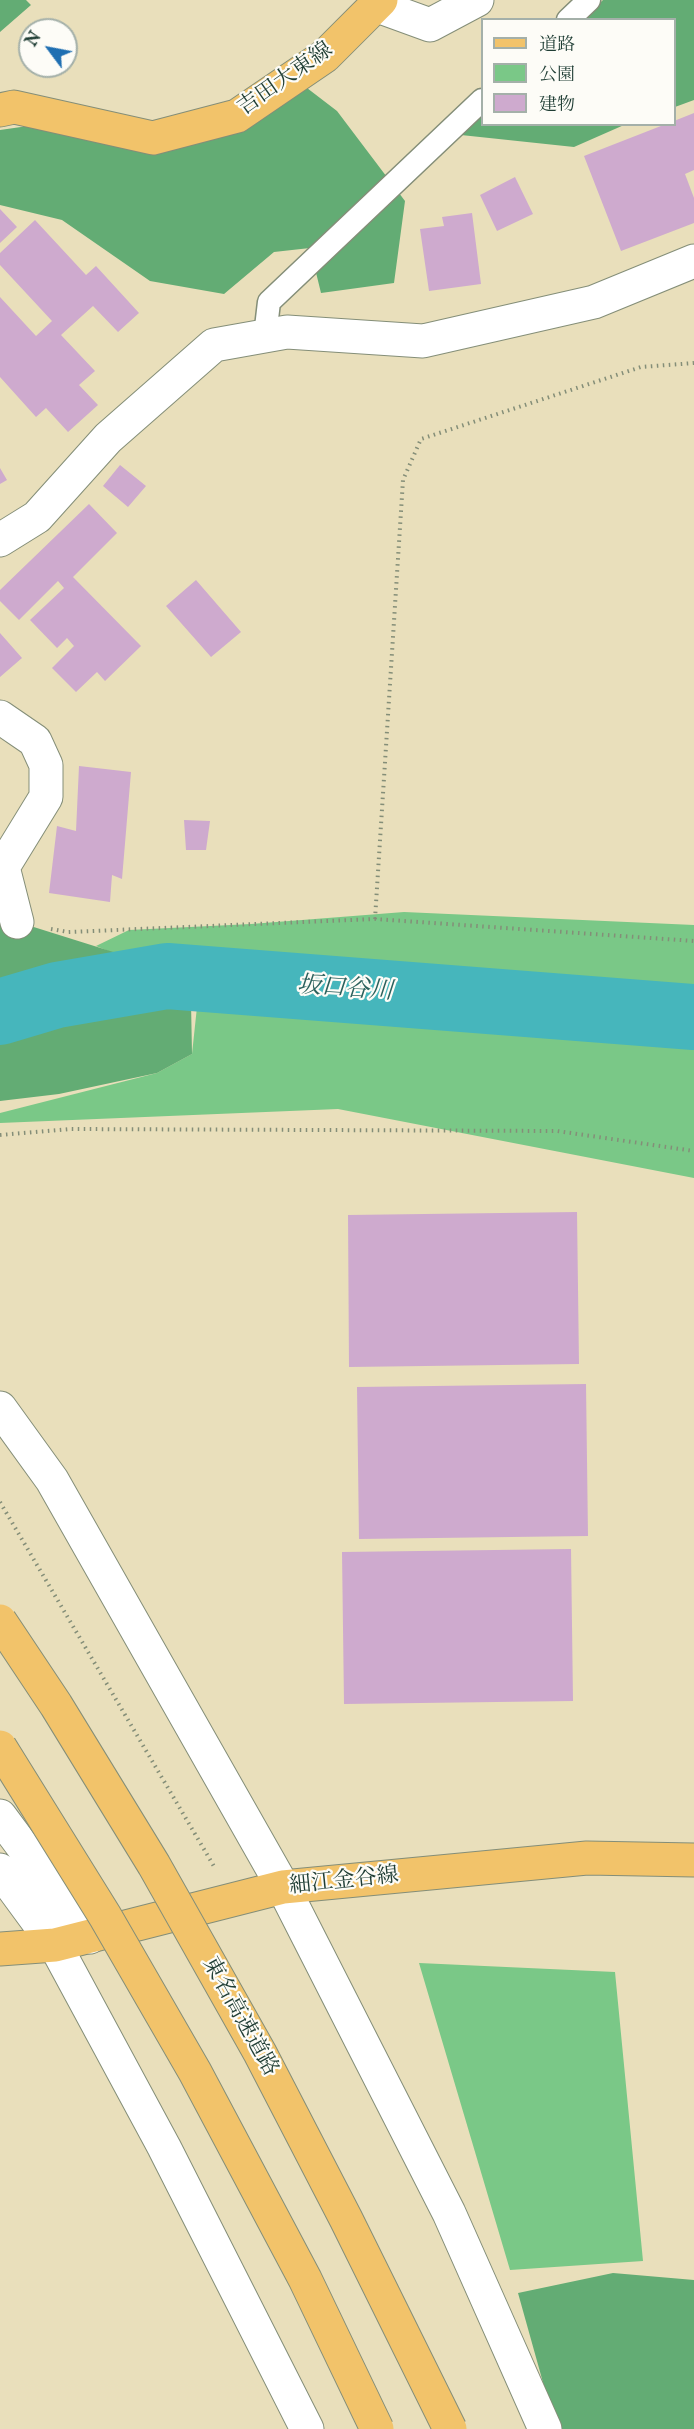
<!DOCTYPE html>
<meta charset="utf-8">
<style>
body{margin:0}
#map{position:relative;width:694px;height:2429px;overflow:hidden;background:#e9dfbb;font-family:"IM FELL English","Noto Serif JP",serif}
canvas{display:block}
.legend{position:absolute;left:481px;top:18px;width:195px;height:108px;box-sizing:border-box;background:#fdfcf7;border:2px solid #a4b0a9;margin:0;padding:8px 10px;list-style:none;font-size:18px;color:#1f3d34}
.legend li{display:flex;align-items:center;gap:12px;height:30px}
.legend b{width:30px;border:2px solid #a4b0a9}
.north{position:absolute;left:18px;top:18px;width:60px;height:60px;box-sizing:border-box;background:#fdfcf7;border:2px solid #a4b0a9;border-radius:50%;rotate:302deg;font-size:16px;font-weight:700;line-height:24px;text-align:center;color:#1f3d34}
.north::after{content:'';display:block;margin:auto;width:21px;height:27px;background:#1f6fb2;clip-path:polygon(50% 0,100% 100%,50% 72%,0 100%)}
</style>
<div id="map">
<canvas width="694" height="2429"></canvas>
<ul class="legend">
<li><b style="height:8px;background:#f2c36a"></b>道路</li>
<li><b style="height:16px;background:#7ac887"></b>公園</li>
<li><b style="height:16px;background:#ceaace"></b>建物</li>
</ul>
<div class="north">N</div>
</div>
<script>
const c = document.querySelector('canvas').getContext('2d');
c.lineJoin = 'round';
function fillPath(path, color) { c.fillStyle = color; c.fill(path, 'evenodd'); }
const toPath = rows => new Path2D(rows.map(r => 'M' + r).join(''));
function trace(path, color, width, dash) { c.strokeStyle = color; c.lineWidth = width; c.lineCap = dash ? 'butt' : 'round'; c.setLineDash(dash || []); c.stroke(path); }
function drawText(font, color, halo, rows, align = 'center') {
  c.font = font + ' "IM FELL English","Noto Serif JP",serif'; c.lineWidth = 4.5; c.setLineDash([]); c.textBaseline = 'middle'; c.strokeStyle = halo; c.fillStyle = color; for (const [text, x, y, turn = 0] of rows) {
    c.save(); c.translate(x, y); c.rotate((+turn || 0) * Math.PI / 180); c.textAlign = isNaN(turn) ? turn : align; if (halo) c.strokeText(text, 0, 0); c.fillText(text, 0, 0); c.restore();
  }
}
const green = toPath([
 [404,912,694,925,694,1178,338,1109,0,1123,0,1113,157,1073,192,1054,199,988,96,946,129,930,251,924],
 [419,1963,615,1972,643,2261,510,2270]
]);
const forest = toPath([
 [0,0,26,0,31,5,0,32],
 [603,0,694,0,694,100,675,107,674,20,582,20],
 [307,88,337,111,405,201,394,283,321,293,310,248,274,252,224,294,150,281,62,220,0,205,0,130,35,125,153,138],
 [482,114,482,124,624,125,574,147,461,135],
 [0,911,5,918,142,961,191,1002,192,1054,157,1073,59,1094,0,1101],
 [613,2273,694,2280,694,2429,556,2429,518,2293]
]);
const river = toPath([
 [0,1012,57,995,167,976,694,1017]
]);
const building = toPath([
 [694,113,694,170,685,174,694,198,694,223,621,251,584,156,666,124,674,124,674,121],
 [515,177,533,214,497,231,480,195],
 [0,209,17,227,0,243],
 [472,213,481,284,429,291,420,229,444,226,442,217],
 [35,220,86,275,96,266,139,313,118,332,93,306,61,335,95,371,79,385,98,405,68,432,46,408,36,417,0,377,0,297,36,336,52,321,0,265,0,253],
 [120,465,146,486,128,507,103,486],
 [0,468,7,480,0,484],
 [89,504,117,533,73,577,141,646,105,681,97,672,76,692,52,668,74,646,67,638,57,648,30,620,64,588,58,581,19,620,0,601,0,590],
 [196,580,241,632,211,657,166,606],
 [0,633,22,658,0,677],
 [79,766,131,772,122,879,112,875,110,902,49,893,57,826,76,831],
 [184,820,210,821,206,850,186,850],
 [577,1212,579,1364,349,1367,348,1215],
 [586,1384,588,1536,359,1539,357,1387],
 [571,1549,573,1701,344,1704,342,1552]
]);
const path = toPath([
 [375,919,403,480,421,439,641,367,694,363],
 [51,929,68,932,375,919,694,941],
 [0,1135,71,1129,557,1131,694,1151],
 [0,1502,215,1868]
]);
const service = toPath([
 [568,20,589,0],
 [265,336,269,302,482,100]
]);
const minor = toPath([
 [375,5,430,25,477,0],
 [0,717,35,741,46,765,46,797,3,867,17,922],
 [0,1816,90,1937],
 [0,1870,55,1945,164,2147,307,2429]
]);
const tertiary = toPath([
 [0,540,37,517,108,438,214,345,287,332,423,341,594,302,694,261],
 [0,1408,52,1480,283,1887,449,2213,545,2429]
]);
const primary = toPath([
 [0,110,14,107,153,138,237,116,325,56,381,0],
 [0,1949,55,1945,283,1887,587,1858,694,1860]
]);
const motorwayBridge = toPath([
 [0,1621,56,1705,154,1865,260,2053,346,2219,450,2429],
 [0,1747,105,1916,195,2072,305,2279,377,2429]
]);
const streetNames = [
 ["吉田大東線",286,80,-35],
 ["細江金谷線",344,1882,-6],
 ["東名高速道路",239,2017,61]
];
const waterNames = [
 ["坂口谷川",345,990,4]
];
fillPath(green, '#7ac887');
fillPath(forest, '#63ac74');
trace(river, '#46b6bc', 66);
fillPath(building, '#ceaace');
trace(service, '#848e78', 25);
trace(minor, '#848e78', 35);
trace(tertiary, '#848e78', 35);
trace(primary, '#848e78', 35);
trace(path, '#848e78', 4, [1.5, 4.5]);
trace(service, '#fff', 22);
trace(minor, '#fff', 33);
trace(tertiary, '#fff', 33);
trace(primary, '#f2c36a', 33);
trace(motorwayBridge, '#848e78', 35, []);
trace(motorwayBridge, '#f2c36a', 33);
drawText('22px', '#1f3d34', '#fdfcf7', streetNames);
drawText('italic 24px', '#2b615d', '#fdfcf7', waterNames);
</script>
